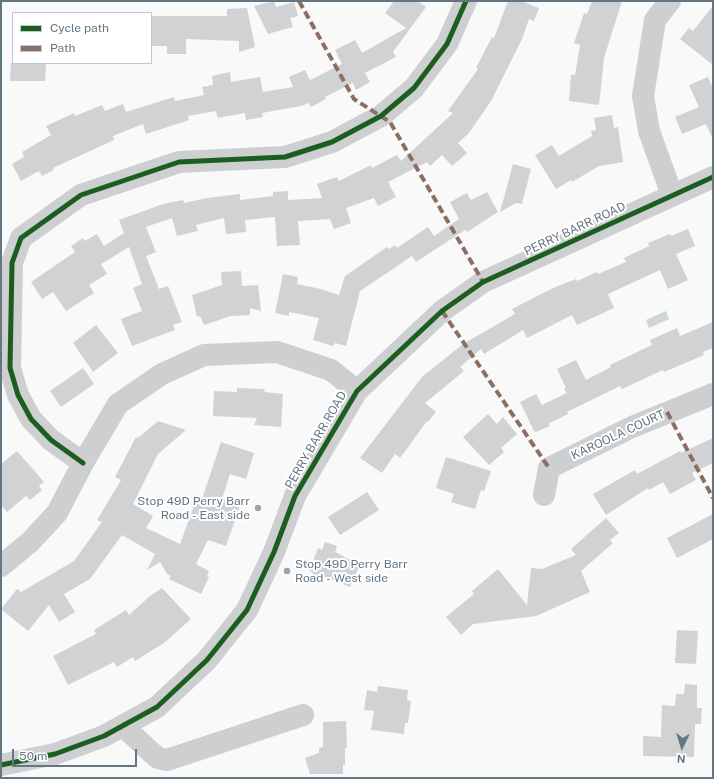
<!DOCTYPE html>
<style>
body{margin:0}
#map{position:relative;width:714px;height:779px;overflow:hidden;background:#f9f9f9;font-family:"Public Sans",sans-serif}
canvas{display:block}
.frame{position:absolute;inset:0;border:2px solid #657683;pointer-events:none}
.legend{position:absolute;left:12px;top:12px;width:140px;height:52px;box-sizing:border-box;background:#fff;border:1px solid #c1c8cd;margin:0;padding:5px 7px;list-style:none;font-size:12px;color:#657683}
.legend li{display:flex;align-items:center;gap:8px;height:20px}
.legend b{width:20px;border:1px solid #c1c8cd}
.north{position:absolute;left:662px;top:727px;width:40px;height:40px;-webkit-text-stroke:3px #fff;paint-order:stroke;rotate:184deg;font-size:11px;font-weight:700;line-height:16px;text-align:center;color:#657683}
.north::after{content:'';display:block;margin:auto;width:14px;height:18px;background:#657683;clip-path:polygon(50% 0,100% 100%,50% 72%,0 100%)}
.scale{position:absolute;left:12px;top:749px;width:125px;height:18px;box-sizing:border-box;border:2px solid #657683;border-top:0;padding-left:5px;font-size:12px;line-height:14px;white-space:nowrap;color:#657683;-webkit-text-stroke:3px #fff;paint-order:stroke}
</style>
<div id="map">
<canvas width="714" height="779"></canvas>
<div class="frame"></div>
<ul class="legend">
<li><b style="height:5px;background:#1b5e20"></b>Cycle path</li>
<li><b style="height:5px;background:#8d6e63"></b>Path</li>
</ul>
<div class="north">N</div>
<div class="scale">50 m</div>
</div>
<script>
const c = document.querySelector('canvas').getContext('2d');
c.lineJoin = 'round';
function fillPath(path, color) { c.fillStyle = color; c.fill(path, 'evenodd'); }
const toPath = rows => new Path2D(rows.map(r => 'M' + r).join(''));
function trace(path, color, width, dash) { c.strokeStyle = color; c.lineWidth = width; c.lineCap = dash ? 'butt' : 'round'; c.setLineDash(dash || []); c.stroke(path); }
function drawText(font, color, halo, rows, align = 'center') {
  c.font = font + ' "Public Sans",sans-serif'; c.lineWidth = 4; c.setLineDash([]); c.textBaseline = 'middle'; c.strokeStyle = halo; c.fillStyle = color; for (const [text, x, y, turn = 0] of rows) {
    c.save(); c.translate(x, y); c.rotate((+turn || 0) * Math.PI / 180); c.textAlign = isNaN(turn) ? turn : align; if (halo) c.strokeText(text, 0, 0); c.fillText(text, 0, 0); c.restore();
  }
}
const water = toPath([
 [666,311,669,319,649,328,646,320]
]);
const building = toPath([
 [274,1,276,7,294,2,298,16,290,18,293,27,268,34,254,6],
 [394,1,418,1,426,7,393,52,396,57,365,73,370,82,356,90,353,83,325,97,326,99,311,107,309,103,301,106,262,113,263,117,246,120,245,113,218,118,216,111,188,116,189,120,146,134,143,124,113,136,114,140,53,168,54,170,42,176,39,171,21,181,12,164,24,157,22,152,51,135,46,126,74,113,75,116,102,105,105,111,123,104,126,112,174,97,175,101,204,95,202,87,213,85,212,76,230,72,231,82,260,77,263,92,293,87,289,77,305,70,310,80,342,64,335,50,355,40,362,53,406,28,385,13],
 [508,1,521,1,539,8,534,21,529,19,522,39,491,101,469,133,458,143,467,153,452,166,442,155,430,166,427,162,388,182,396,197,378,206,374,198,346,208,351,223,334,229,330,219,298,221,300,245,277,246,275,217,245,220,246,232,226,234,224,218,196,225,198,231,177,236,172,218,146,227,156,252,146,256,159,289,168,286,182,322,173,325,175,330,132,346,121,319,142,311,133,288,142,284,129,247,101,264,107,274,89,285,94,293,66,311,53,292,42,299,31,282,75,252,71,246,83,238,85,241,97,234,104,246,124,233,119,220,163,204,183,200,184,203,207,198,240,194,240,200,273,196,273,192,288,191,288,200,322,198,317,184,337,177,339,181,371,165,372,168,397,155,401,161,453,113,448,111,478,69,476,68,492,37,494,38],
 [592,1,622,1,604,58,599,105,569,101,571,75,575,75,580,45,574,43,584,13,587,14],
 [713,6,713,65,680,39,689,28,693,31],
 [247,8,255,47,239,52,239,41,186,39,186,54,167,54,167,46,151,46,152,16,227,16,227,9],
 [11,63,46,63,45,81,10,81],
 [708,77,713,88,713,139,706,124,682,134,675,117,699,107,689,85],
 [612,115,614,128,618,127,623,162,599,166,572,182,571,180,556,189,535,155,552,145,559,156,592,136,591,131,596,130,594,118],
 [513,164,531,169,522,204,516,203,500,212],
 [487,192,498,212,467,232,465,230,416,262,412,256,360,291,346,346,335,343,333,346,313,340,319,318,289,312,289,316,275,313,283,274,298,277,297,284,321,289,339,295,345,276,387,247,389,249,395,245,397,248,428,227,434,236,459,219,450,202,467,193,471,200],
 [688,229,695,246,676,254,688,280,668,289,660,270,608,294,614,308,577,325,572,315,527,338,523,330,484,354,481,349,460,367,464,371,425,403,436,412,428,422,427,421,400,458,395,454,382,473,360,458,422,377,463,344,515,314,512,309,553,288,576,279,577,281,597,272,598,274,626,262,624,258,649,246,648,243,670,234,671,236],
 [241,271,242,286,258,285,261,311,250,308,250,315,231,316,204,325,200,316,197,317,192,295,222,285,221,272],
 [713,322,713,348,703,352,704,355,664,372,663,370,622,389,620,386,567,412,568,414,548,424,550,426,536,432,534,431,520,402,536,394,542,405,567,393,564,389,566,388,557,369,576,360,586,380,611,367,610,365,652,345,650,340,677,328,680,336],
 [96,325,118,353,93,372,73,343],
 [83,368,94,384,61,407,50,391],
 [237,388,265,389,264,392,283,394,281,427,254,425,257,418,213,416,214,391,237,392],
 [488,414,497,424,503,417,517,434,501,448,504,452,489,465,463,437],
 [158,421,186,430,158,454,133,504,153,516,146,528,180,544,195,503,200,505,221,442,254,453,246,479,230,474,222,499,240,506,226,546,208,540,196,564,209,571,207,576,209,577,201,594,169,579,171,576,167,574,160,562,147,570,155,554,122,535,90,579,64,594,75,612,59,622,49,605,28,631,1,609,17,589,21,592,74,561,102,522,97,520,121,480,115,477,136,437,138,438],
 [713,438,713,463,692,473,696,480,670,494,663,482,649,490,648,488,606,515,593,494,635,470,637,474,680,451,681,453],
 [17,451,44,482,39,486,42,490,30,500,26,496,7,512,1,505,1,464],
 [446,457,491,471,484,491,481,490,475,509,451,502,454,494,436,488],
 [367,492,379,510,340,535,328,517],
 [713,514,713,539,677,558,667,538],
 [606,518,619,533,610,540,613,543,581,571,590,592,536,616,473,624,461,635,446,617,474,594,472,591,498,569,527,605,531,568,542,569,576,555,571,549],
 [325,542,337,546,335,552,360,565,350,587,324,577,321,584,310,579,313,572,309,571,318,548,322,550],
 [162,588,191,619,164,643,135,661,133,657,117,667,114,662,68,685,53,656,96,634,94,630,126,610,129,615,150,596],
 [677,630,698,631,696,664,675,663],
 [685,684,697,685,697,708,702,708,701,724,695,724,694,757,643,756,643,736,661,737,662,705,675,706,676,694,684,694],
 [378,686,408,690,407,700,411,701,408,723,405,723,404,734,371,730,374,711,364,710,367,690,377,692],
 [346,721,347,748,345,748,345,765,343,765,343,774,310,774,305,758,319,753,319,748,323,747,323,722]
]);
const minor = toPath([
 [670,1,655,20,643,96,649,131,672,195],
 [83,463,51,440,31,419,18,395,10,368,12,263,21,238,81,195,179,162,285,157,332,142,381,116,414,88,447,44,466,1],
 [544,495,549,468,632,427,713,394],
 [1,566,30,542,57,513,83,463,118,404,162,374,204,355,277,352,331,370,357,391],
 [123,726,152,753,158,758,167,760,303,715],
 [1,765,55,754,104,736,157,707,207,660,247,610,274,552,295,496,357,391,442,311,483,282,713,177]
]);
const quiet = toPath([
 [299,1,354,99,390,122,483,282],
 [442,311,549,468],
 [667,412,713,498]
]);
const cycleway = toPath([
 [83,463,51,440,31,419,18,395,10,368,12,263,21,238,81,195,179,162,285,157,332,142,381,116,414,88,447,44,466,1],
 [1,765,55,754,104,736,157,707,207,660,247,610,274,552,295,496,357,391,442,311,483,282,713,177]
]);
const markers = [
 [258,508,4,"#99a4ac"],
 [287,571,4,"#99a4ac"]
];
const streetNames = [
 ["PERRY BARR ROAD",575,229,-25],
 ["KAROOLA COURT",618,435,-25],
 ["PERRY BARR ROAD",316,440,-60]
];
const poiNames = [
 ["Stop 49D Perry Barr",250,501],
 ["Road - East side",250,515],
 ["Stop 49D Perry Barr",295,564,"left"],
 ["Road - West side",295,578,"left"]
];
fillPath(water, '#ced6d9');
fillPath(building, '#d0d2d3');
trace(minor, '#cecfd0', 22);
trace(quiet, '#8d6e63', 4, [8, 4]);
trace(cycleway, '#1b5e20', 5);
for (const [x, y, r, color] of markers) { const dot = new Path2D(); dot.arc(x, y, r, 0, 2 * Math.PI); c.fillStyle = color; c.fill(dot); trace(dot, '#fff', 1.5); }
drawText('12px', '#657683', '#fff', streetNames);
drawText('12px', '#657683', '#fff', poiNames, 'right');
</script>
